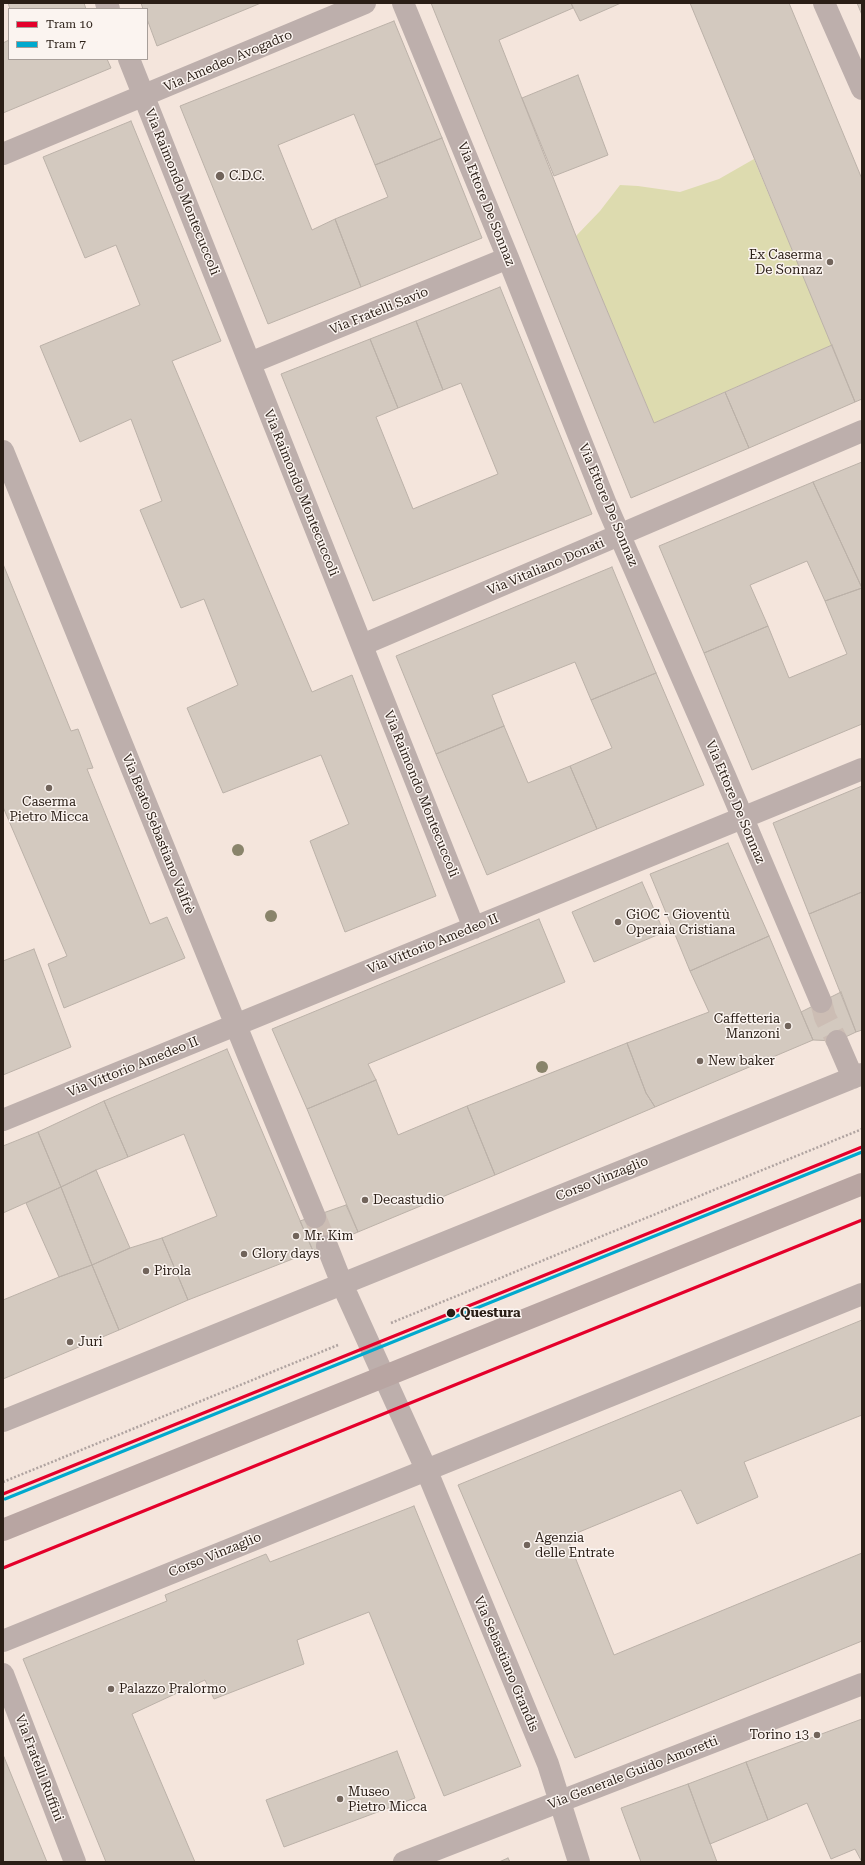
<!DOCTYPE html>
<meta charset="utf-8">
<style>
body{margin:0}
#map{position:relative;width:865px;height:1865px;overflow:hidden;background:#f4e5dc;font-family:"Roboto Serif",serif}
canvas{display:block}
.frame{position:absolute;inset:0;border:4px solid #2a1e16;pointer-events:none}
.legend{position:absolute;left:8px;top:8px;width:140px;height:52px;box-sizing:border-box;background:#fbf4f0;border:1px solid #a79e99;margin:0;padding:5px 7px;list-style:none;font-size:12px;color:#2a1e16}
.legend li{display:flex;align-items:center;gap:8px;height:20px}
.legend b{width:20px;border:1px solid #a79e99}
</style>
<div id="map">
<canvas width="865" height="1865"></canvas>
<div class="frame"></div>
<ul class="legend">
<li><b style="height:5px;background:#e4002b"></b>Tram 10</li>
<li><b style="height:5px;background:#00a9ce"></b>Tram 7</li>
</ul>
</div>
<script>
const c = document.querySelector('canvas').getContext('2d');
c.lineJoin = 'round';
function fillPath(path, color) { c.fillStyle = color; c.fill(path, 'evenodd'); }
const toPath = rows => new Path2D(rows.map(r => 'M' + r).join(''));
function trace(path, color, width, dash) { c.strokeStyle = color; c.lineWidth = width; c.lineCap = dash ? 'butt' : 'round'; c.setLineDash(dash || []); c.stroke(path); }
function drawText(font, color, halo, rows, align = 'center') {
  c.font = font + ' "Roboto Serif",serif'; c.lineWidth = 3; c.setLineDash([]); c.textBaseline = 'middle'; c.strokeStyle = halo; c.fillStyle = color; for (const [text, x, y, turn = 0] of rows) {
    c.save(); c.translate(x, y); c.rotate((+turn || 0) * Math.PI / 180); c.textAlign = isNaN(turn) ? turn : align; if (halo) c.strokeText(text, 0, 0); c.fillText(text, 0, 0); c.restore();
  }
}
const green = toPath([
 [754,159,832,345,654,423,576,236,600,211,620,185,638,186,680,192,719,179]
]);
const building = toPath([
 [8,3,84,3,86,9,10,9,8,3],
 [141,3,261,3,157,46,147,19,147,9,143,9,141,3],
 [431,3,571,3,573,8,499,40,576,236,654,423,725,392,749,448,631,498,431,3],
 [571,3,621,3,580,21,571,3],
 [690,3,789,3,862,179,862,399,855,402,690,3],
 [857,3,862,3,862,15,857,3],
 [394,21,442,138,375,165,354,114,278,145,312,230,335,219,361,287,268,324,180,106,394,21],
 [9,40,9,59,107,59,111,68,3,113,3,43,9,40],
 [578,75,608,155,554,176,522,98,578,75],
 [131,121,221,341,172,361,312,692,352,675,436,896,345,932,310,841,349,824,321,755,223,793,187,708,238,685,204,599,181,608,140,510,162,501,131,419,80,442,40,346,140,305,116,245,85,258,43,157,131,121],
 [442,138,482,238,361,287,335,219,388,197,375,165,442,138],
 [500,287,592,514,373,601,281,374,370,339,398,408,376,417,413,509,498,474,461,383,443,390,416,321,500,287],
 [416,321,443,390,398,408,370,339,416,321],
 [832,345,855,402,749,448,725,392,832,345],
 [862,462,862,588,813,482,862,462],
 [813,482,862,588,825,601,807,561,750,585,768,626,704,653,659,546,813,482],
 [3,564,71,731,78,729,93,768,87,769,150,924,167,917,185,958,64,1008,48,964,67,956,3,807,3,564],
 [612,567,656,673,591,700,575,662,492,695,504,726,436,754,396,656,612,567],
 [862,588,862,724,752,770,704,653,768,626,789,678,847,654,825,601,862,588],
 [656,673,704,785,597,829,570,766,612,748,591,700,656,673],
 [504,726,528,783,570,766,597,829,487,875,436,754,504,726],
 [862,786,862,892,809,914,773,823,862,786],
 [728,843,769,936,690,971,650,874,728,843],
 [642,882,664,932,594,962,572,912,642,882],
 [862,892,862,1030,856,1032,809,914,862,892],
 [539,919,565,982,368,1064,376,1080,307,1109,272,1029,539,919],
 [769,936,813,1040,655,1107,646,1093,627,1043,709,1012,690,971,769,936],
 [34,949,71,1047,3,1075,3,961,34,949],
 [841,992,856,1032,837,1041,813,1040,801,1012,841,992],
 [627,1043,646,1093,655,1107,495,1175,467,1106,627,1043],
 [227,1049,313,1251,188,1300,162,1238,217,1216,184,1134,128,1157,104,1101,227,1049],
 [376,1080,398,1135,467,1106,495,1175,358,1232,307,1109,376,1080],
 [104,1101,128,1157,96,1170,61,1187,38,1132,104,1101],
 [38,1132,61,1187,3,1213,3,1146,38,1132],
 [96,1170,130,1248,92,1265,61,1187,96,1170],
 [61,1187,92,1265,59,1277,26,1203,61,1187],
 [346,1205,358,1232,313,1251,300,1221,346,1205],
 [162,1238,188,1300,119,1330,92,1265,130,1248,162,1238],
 [92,1265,119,1330,3,1379,3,1300,59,1277,92,1265],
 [862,1320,862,1415,744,1462,758,1497,697,1524,681,1490,567,1537,614,1655,862,1553,862,1641,575,1758,458,1485,862,1320],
 [414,1506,521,1766,444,1796,369,1612,297,1640,304,1664,214,1699,205,1680,132,1714,195,1862,106,1862,23,1659,167,1601,165,1595,266,1554,270,1562,414,1506],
 [862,1719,862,1862,855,1849,831,1859,807,1803,768,1820,746,1762,862,1719],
 [397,1751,415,1798,284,1847,266,1800,397,1751],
 [4,1757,47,1862,3,1862,4,1757],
 [746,1762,768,1820,710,1844,688,1784,746,1762],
 [688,1784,717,1862,641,1862,621,1808,688,1784],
 [508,1858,510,1862,499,1862,508,1858]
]);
const minorTunnel = toPath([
 [821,1002,825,1017,837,1041],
 [315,1217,327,1246]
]);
const path = toPath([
 [391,1323,862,1129],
 [3,1482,338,1345]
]);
const minor = toPath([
 [106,3,109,9],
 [403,3,508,258,606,504,725,776,821,1002],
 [824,3,862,89],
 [129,59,474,928],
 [3,154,365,3],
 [250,363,508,258],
 [3,451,248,1055,315,1217],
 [362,645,862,431],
 [837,1041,853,1078],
 [3,1120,862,769],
 [327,1246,342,1284,426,1469,548,1764,579,1862],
 [3,1421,862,1074],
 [3,1641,862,1294],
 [3,1674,75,1862],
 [404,1862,862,1684]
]);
const major = toPath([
 [3,1530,862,1184]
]);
const tram1 = toPath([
 [3,1494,862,1147],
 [3,1568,862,1220]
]);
const tram2 = toPath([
 [5,1499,862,1152]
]);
const trees = [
 [238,850],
 [271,916],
 [542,1067]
];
const markers = [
 [220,176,5,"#71645b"],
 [830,262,4,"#71645b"],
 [49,788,4,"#71645b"],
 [618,922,4,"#71645b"],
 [788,1026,4,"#71645b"],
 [700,1061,4,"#71645b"],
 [365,1200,4,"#71645b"],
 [296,1236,4,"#71645b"],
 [244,1254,4,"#71645b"],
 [146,1271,4,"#71645b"],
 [451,1313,5,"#2a1e16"],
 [70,1342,4,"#71645b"],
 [527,1545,4,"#71645b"],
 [111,1689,4,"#71645b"],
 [817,1735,4,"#71645b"],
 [340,1799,4,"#71645b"]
];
const streetNames = [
 ["Via Amedeo Avogadro",228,61,-23],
 ["Via Raimondo Montecuccoli",182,192,68],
 ["Via Ettore De Sonnaz",486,204,68],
 ["Via Fratelli Savio",379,311,-22],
 ["Via Raimondo Montecuccoli",301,493,68],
 ["Via Ettore De Sonnaz",608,505,67],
 ["Via Vitaliano Donati",546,567,-23],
 ["Via Raimondo Montecuccoli",421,794,68],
 ["Via Ettore De Sonnaz",735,802,67],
 ["Via Beato Sebastiano Valfrè",158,834,68],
 ["Via Vittorio Amedeo II",433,944,-22],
 ["Via Vittorio Amedeo II",133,1067,-22],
 ["Corso Vinzaglio",602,1179,-22],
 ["Corso Vinzaglio",215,1555,-22],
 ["Via Sebastiano Grandis",506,1664,67],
 ["Via Fratelli Ruffini",39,1768,69],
 ["Via Generale Guido Amoretti",633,1773,-21]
];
const poiNames = [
 ["C.D.C.",229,176],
 ["Ex Caserma",822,255,"right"],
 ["De Sonnaz",822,270,"right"],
 ["Caserma",49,802,"center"],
 ["Pietro Micca",49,817,"center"],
 ["GiOC - Gioventù",626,915],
 ["Operaia Cristiana",626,930],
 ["Caffetteria",780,1019,"right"],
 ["Manzoni",780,1034,"right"],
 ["New baker",708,1061],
 ["Decastudio",373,1200],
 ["Mr. Kim",304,1236],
 ["Glory days",252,1254],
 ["Pirola",154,1271],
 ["Juri",78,1342],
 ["Agenzia",535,1538],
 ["delle Entrate",535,1553],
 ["Palazzo Pralormo",119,1689],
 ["Torino 13",809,1735,"right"],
 ["Museo",348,1792],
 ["Pietro Micca",348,1807]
];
const stopNames = [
 ["Questura",460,1313]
];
fillPath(green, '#dddbaf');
fillPath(building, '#d3c9bf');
trace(building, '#bbb1a8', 1);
trace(minorTunnel, '#ccbdb4', 22, [22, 11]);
trace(path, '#afa3a0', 2.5, [2, 2]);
trace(minor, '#bdafac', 22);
trace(major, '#b8a5a2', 22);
trace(tram1, '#e4002b', 3);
trace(tram2, '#00a9ce', 3);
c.fillStyle = '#89846b';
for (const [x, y] of trees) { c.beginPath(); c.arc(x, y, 6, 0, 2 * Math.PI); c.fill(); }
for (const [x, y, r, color] of markers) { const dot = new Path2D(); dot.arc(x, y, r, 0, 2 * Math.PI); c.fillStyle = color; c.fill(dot); trace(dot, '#fbf4f0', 1.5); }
drawText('13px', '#2a1e16', '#fbf4f0', streetNames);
drawText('13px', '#2a1e16', '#fbf4f0', poiNames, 'left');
drawText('bold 13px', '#2a1e16', '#fbf4f0', stopNames, 'left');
</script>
